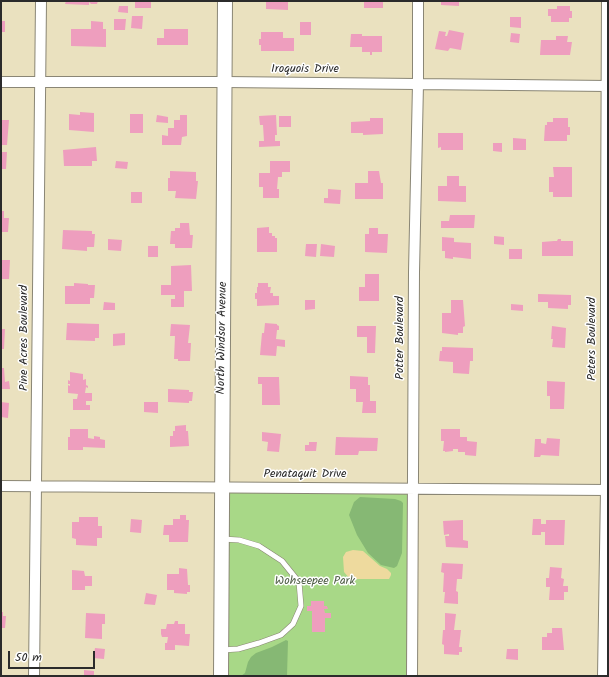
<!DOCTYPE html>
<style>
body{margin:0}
#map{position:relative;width:609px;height:677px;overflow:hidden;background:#eae1bf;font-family:Kalam,sans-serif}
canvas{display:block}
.frame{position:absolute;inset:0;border:2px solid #2b2b2b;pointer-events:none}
.scale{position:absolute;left:8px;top:651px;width:87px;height:18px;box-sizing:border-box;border:2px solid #2b2b2b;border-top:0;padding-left:5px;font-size:12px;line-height:14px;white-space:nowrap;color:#2b2b2b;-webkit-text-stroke:3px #fff;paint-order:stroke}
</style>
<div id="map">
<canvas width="609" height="677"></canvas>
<div class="frame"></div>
<div class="scale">50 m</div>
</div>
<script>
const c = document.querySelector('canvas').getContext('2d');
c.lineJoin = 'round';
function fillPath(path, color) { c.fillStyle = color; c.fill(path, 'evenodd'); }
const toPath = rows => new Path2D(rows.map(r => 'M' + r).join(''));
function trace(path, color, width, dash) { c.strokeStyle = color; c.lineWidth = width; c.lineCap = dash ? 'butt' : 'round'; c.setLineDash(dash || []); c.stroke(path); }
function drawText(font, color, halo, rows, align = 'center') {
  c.font = font + ' Kalam,sans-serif'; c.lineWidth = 3; c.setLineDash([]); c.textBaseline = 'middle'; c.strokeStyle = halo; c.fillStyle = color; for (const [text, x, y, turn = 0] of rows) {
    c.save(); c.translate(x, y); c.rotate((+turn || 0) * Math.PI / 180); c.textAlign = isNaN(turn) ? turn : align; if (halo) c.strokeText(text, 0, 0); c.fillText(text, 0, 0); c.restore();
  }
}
const green = toPath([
 [221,487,413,490,412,676,220,676]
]);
const forest = toPath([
 [360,497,395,499,401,501,403,503,402,553,397,566,394,568,381,565,368,553,357,535,349,515,354,502],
 [286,640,288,641,287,676,241,676,245,673,248,662,251,657,256,653,272,647]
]);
const sand = toPath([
 [353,550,363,551,380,566,387,569,391,573,391,575,389,579,350,579,344,572,343,557,346,552]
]);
const building = toPath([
 [66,1,98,1,97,4,91,4,89,2,89,5,65,4],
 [135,1,151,1,151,8,135,8],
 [266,1,288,1,288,10,266,9],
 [364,1,383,1,383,8,364,8],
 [441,1,459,1,459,6,441,5],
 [119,6,128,6,128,13,118,12],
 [557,6,570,6,570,11,572,11,572,18,569,18,569,22,551,22,551,16,548,16,548,9,557,9],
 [132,16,143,16,142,29,131,28],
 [510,17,521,17,521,28,510,27],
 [114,19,126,19,125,30,114,30],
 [1,21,5,21,5,32,1,32],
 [91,21,103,22,103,29,106,29,106,47,71,46,71,29,91,29],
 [300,22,311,22,311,35,300,35],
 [164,29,188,29,188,45,157,45,157,38,164,38],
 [449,30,464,33,461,50,450,48,448,51,435,49,439,31,446,32,445,36,447,36],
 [261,32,283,32,283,38,294,38,294,51,261,51,261,45,259,45,259,39,261,39],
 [511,33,520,34,519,43,510,42],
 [351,34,362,34,362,36,382,36,382,52,372,52,372,55,370,55,370,52,362,52,362,47,350,47],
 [556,36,568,36,567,42,572,42,570,55,540,55,541,40,556,40],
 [80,112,94,113,94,132,69,130,69,114,80,115],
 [130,114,143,114,143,133,130,133],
 [157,115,168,117,168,123,156,122],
 [180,115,187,115,187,136,182,137,181,145,162,145,162,135,168,136,168,128,174,128,174,120,180,120],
 [276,115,277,135,275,135,275,141,280,141,280,146,259,147,259,141,264,141,263,125,260,125,259,116],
 [279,116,291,116,291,127,279,127],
 [370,118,383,118,383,134,363,135,363,133,351,133,351,122,370,121],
 [553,118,568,118,568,127,570,127,570,135,567,135,567,141,544,141,545,125,547,125,547,122,553,122],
 [1,120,9,120,7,145,1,145],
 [438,133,463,133,463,150,441,150,441,147,438,148],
 [513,138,526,139,526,150,513,150],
 [493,143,502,143,502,152,493,151],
 [96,147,97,161,92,161,92,166,64,166,63,150],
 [1,152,7,152,6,169,1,169],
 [116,161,128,162,127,169,115,168],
 [270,161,290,161,290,172,282,172,282,177,278,177,277,189,279,189,279,198,263,198,263,187,259,187,259,173,270,173],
 [553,167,572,167,572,197,553,197,553,192,549,192,549,177,554,177],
 [170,171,196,172,196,181,198,181,196,199,175,198,176,191,168,191,168,178,170,178],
 [368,171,379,171,381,183,383,183,383,199,355,199,355,183,368,183],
 [447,176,459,176,459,186,466,186,466,202,438,201,438,186,447,186],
 [328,189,341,190,340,204,324,203,324,198,328,198],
 [131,192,142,192,142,203,131,203],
 [1,211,4,211,4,218,9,218,8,232,1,232],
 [450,215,475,215,474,228,441,228,441,221,449,221],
 [180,223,189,223,190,235,193,235,192,248,175,248,175,244,170,244,171,231,175,231,175,228,180,228],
 [269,227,269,233,272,233,272,236,275,236,275,238,277,238,277,252,257,252,257,228],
 [369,228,378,228,378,234,388,234,387,253,365,252,365,234,369,234],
 [63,230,92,231,92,234,95,234,94,247,87,247,87,251,62,249],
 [494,236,504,237,504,245,494,244],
 [442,237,454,238,454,242,471,243,471,259,453,257,453,259,445,258,445,251,442,251],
 [108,239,122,240,121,251,108,250],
 [558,239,561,239,561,241,573,241,573,256,542,256,542,242,554,241,557,241],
 [306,244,317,244,316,257,305,256],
 [321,244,335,246,334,257,320,256],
 [148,246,158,246,158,257,148,257],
 [509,249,522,249,522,259,509,259],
 [1,260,10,260,9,279,1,279],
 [191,265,192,291,184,291,184,307,171,307,171,299,175,299,175,295,161,295,161,285,171,285,171,266],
 [365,274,379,274,379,301,359,301,359,287,365,287],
 [74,283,88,284,88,285,95,285,94,298,90,298,90,304,65,304,65,286,74,286],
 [258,283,268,283,268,287,271,287,270,293,273,293,273,296,279,296,279,305,257,306,257,299,255,299,255,293,257,293,257,287,258,287],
 [538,294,571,295,571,305,568,305,568,309,548,308,548,302,538,302],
 [305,300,315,300,315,309,305,310],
 [451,300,463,300,465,326,463,327,463,333,458,333,458,335,442,333,442,313,451,313],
 [104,302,115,303,115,310,103,310],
 [511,304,523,305,523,311,511,310],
 [67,323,99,324,99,338,95,338,95,341,66,340],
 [265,323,277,324,277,325,279,326,279,330,277,330,276,339,285,340,285,347,277,346,276,356,260,355,262,333,264,333],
 [171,324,190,325,188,343,191,343,190,361,178,361,178,359,174,359,175,336,170,336],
 [357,326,376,326,375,353,367,353,367,337,357,337],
 [552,326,566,328,565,348,552,347,553,339,551,339],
 [1,329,5,329,4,349,1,349],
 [125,333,125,345,113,346,113,334],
 [442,347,473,348,473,361,470,361,469,374,453,373,453,362,439,361,440,351,442,351],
 [1,368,4,368,5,382,9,381,10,389,1,389],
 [70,372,83,374,83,380,86,379,86,385,88,386,88,388,86,387,85,393,92,393,92,401,86,401,86,405,90,405,90,410,73,410,73,399,77,399,78,394,68,393,68,385,70,386,70,384,68,384,68,380,70,381],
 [350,376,368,377,368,385,370,385,370,401,376,401,376,413,362,413,363,402,356,402,356,389,350,389],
 [258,377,279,377,280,405,262,405,262,384,258,384],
 [547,381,565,382,564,409,550,409,550,396,547,396],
 [168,389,189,390,189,392,193,392,192,401,189,401,189,403,168,402],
 [1,402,9,403,8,418,1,417],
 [144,402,158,402,158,413,144,412],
 [186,425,186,431,188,431,189,446,170,447,170,436,173,436,173,431,175,431,175,426],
 [70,429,88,429,88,438,94,439,94,436,100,437,100,439,105,440,105,448,83,447,83,450,68,450,68,437,70,437],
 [441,429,460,429,460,437,467,437,467,441,477,442,476,456,465,455,465,452,458,452,458,449,453,449,453,451,445,452,445,451,443,451,444,441,441,441],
 [262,432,281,434,279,452,267,451,268,442,262,441],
 [336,437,378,438,377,451,359,451,358,455,335,455],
 [547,438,560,439,559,456,541,455,540,457,534,457,535,439,541,439,541,443,546,444],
 [309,442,317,442,316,451,305,451,305,445,309,445],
 [180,515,186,515,186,520,189,520,188,542,169,542,169,535,163,535,164,525,173,525,173,519,180,519],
 [79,517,98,517,98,526,102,526,102,538,97,538,97,546,76,545,76,539,72,538,72,522,79,522],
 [131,519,142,520,141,533,130,532],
 [533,519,541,519,541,524,546,524,546,520,565,520,564,545,545,545,545,532,541,532,541,535,532,535],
 [463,520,463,540,468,541,468,548,446,547,445,536,449,536,449,534,444,535,443,521],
 [442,563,463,564,462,579,457,579,456,591,458,592,458,604,444,603,445,592,443,592,444,573,441,572],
 [550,567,562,568,561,578,564,579,563,586,568,586,568,592,564,592,564,600,549,600,550,587,546,587,546,578,549,578],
 [179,568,187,569,188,585,190,585,190,592,187,592,187,594,174,593,174,590,167,590,167,574,179,574],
 [72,570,84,571,85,576,92,576,92,586,85,586,85,590,72,590],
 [146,593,157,595,155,605,144,604],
 [311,601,324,601,324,606,327,606,328,609,324,609,325,613,331,613,331,618,325,618,325,632,312,632,312,611,307,611,307,606,311,606],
 [1,612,3,612,3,616,6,616,5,628,1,628],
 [86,613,105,614,105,624,102,624,102,639,85,638],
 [445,613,456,614,454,630,461,630,459,647,462,647,462,652,459,652,459,655,444,654,444,645,442,644,443,630,445,630],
 [175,621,178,621,178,624,185,624,185,634,190,634,189,646,175,645,175,650,165,650,165,643,167,643,168,637,162,637,161,634,161,629,166,629,167,624,174,624],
 [552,628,562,628,564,650,542,650,542,637,547,637,547,633,552,633],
 [95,648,105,649,104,659,93,658],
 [507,649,518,649,518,660,506,659],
 [84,670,94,671,94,676,84,676]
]);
const lane = toPath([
 [222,650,238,649,259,643,281,635,293,624,301,606,299,582,282,561,259,546,239,540,222,539]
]);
const street = toPath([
 [1,82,225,82,608,86],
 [1,486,608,490],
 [34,676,41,1],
 [412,676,414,272,418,84,418,1],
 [603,676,606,490,606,237,607,1]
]);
const secondary = toPath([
 [221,676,225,1]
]);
const streetNames = [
 ["Iroquois Drive",305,70],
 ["Pine Acres Boulevard",25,338,-90],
 ["North Windsor Avenue",223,338,-89],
 ["Potter Boulevard",401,338,-90],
 ["Peters Boulevard",593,339,-90],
 ["Penataquit Drive",305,475]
];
const parkNames = [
 ["Wohseepee Park",315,582]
];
fillPath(green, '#a8d887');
fillPath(forest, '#86b874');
fillPath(sand, '#eeda9e');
fillPath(building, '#ee9ebe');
trace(lane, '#8a8675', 6);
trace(street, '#8a8675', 12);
trace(secondary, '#8a8675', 16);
trace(lane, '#fff', 5);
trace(street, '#fff', 10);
trace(secondary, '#fff', 14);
drawText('12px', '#2b2b2b', '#fff', streetNames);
drawText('12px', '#505f47', '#fff', parkNames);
</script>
